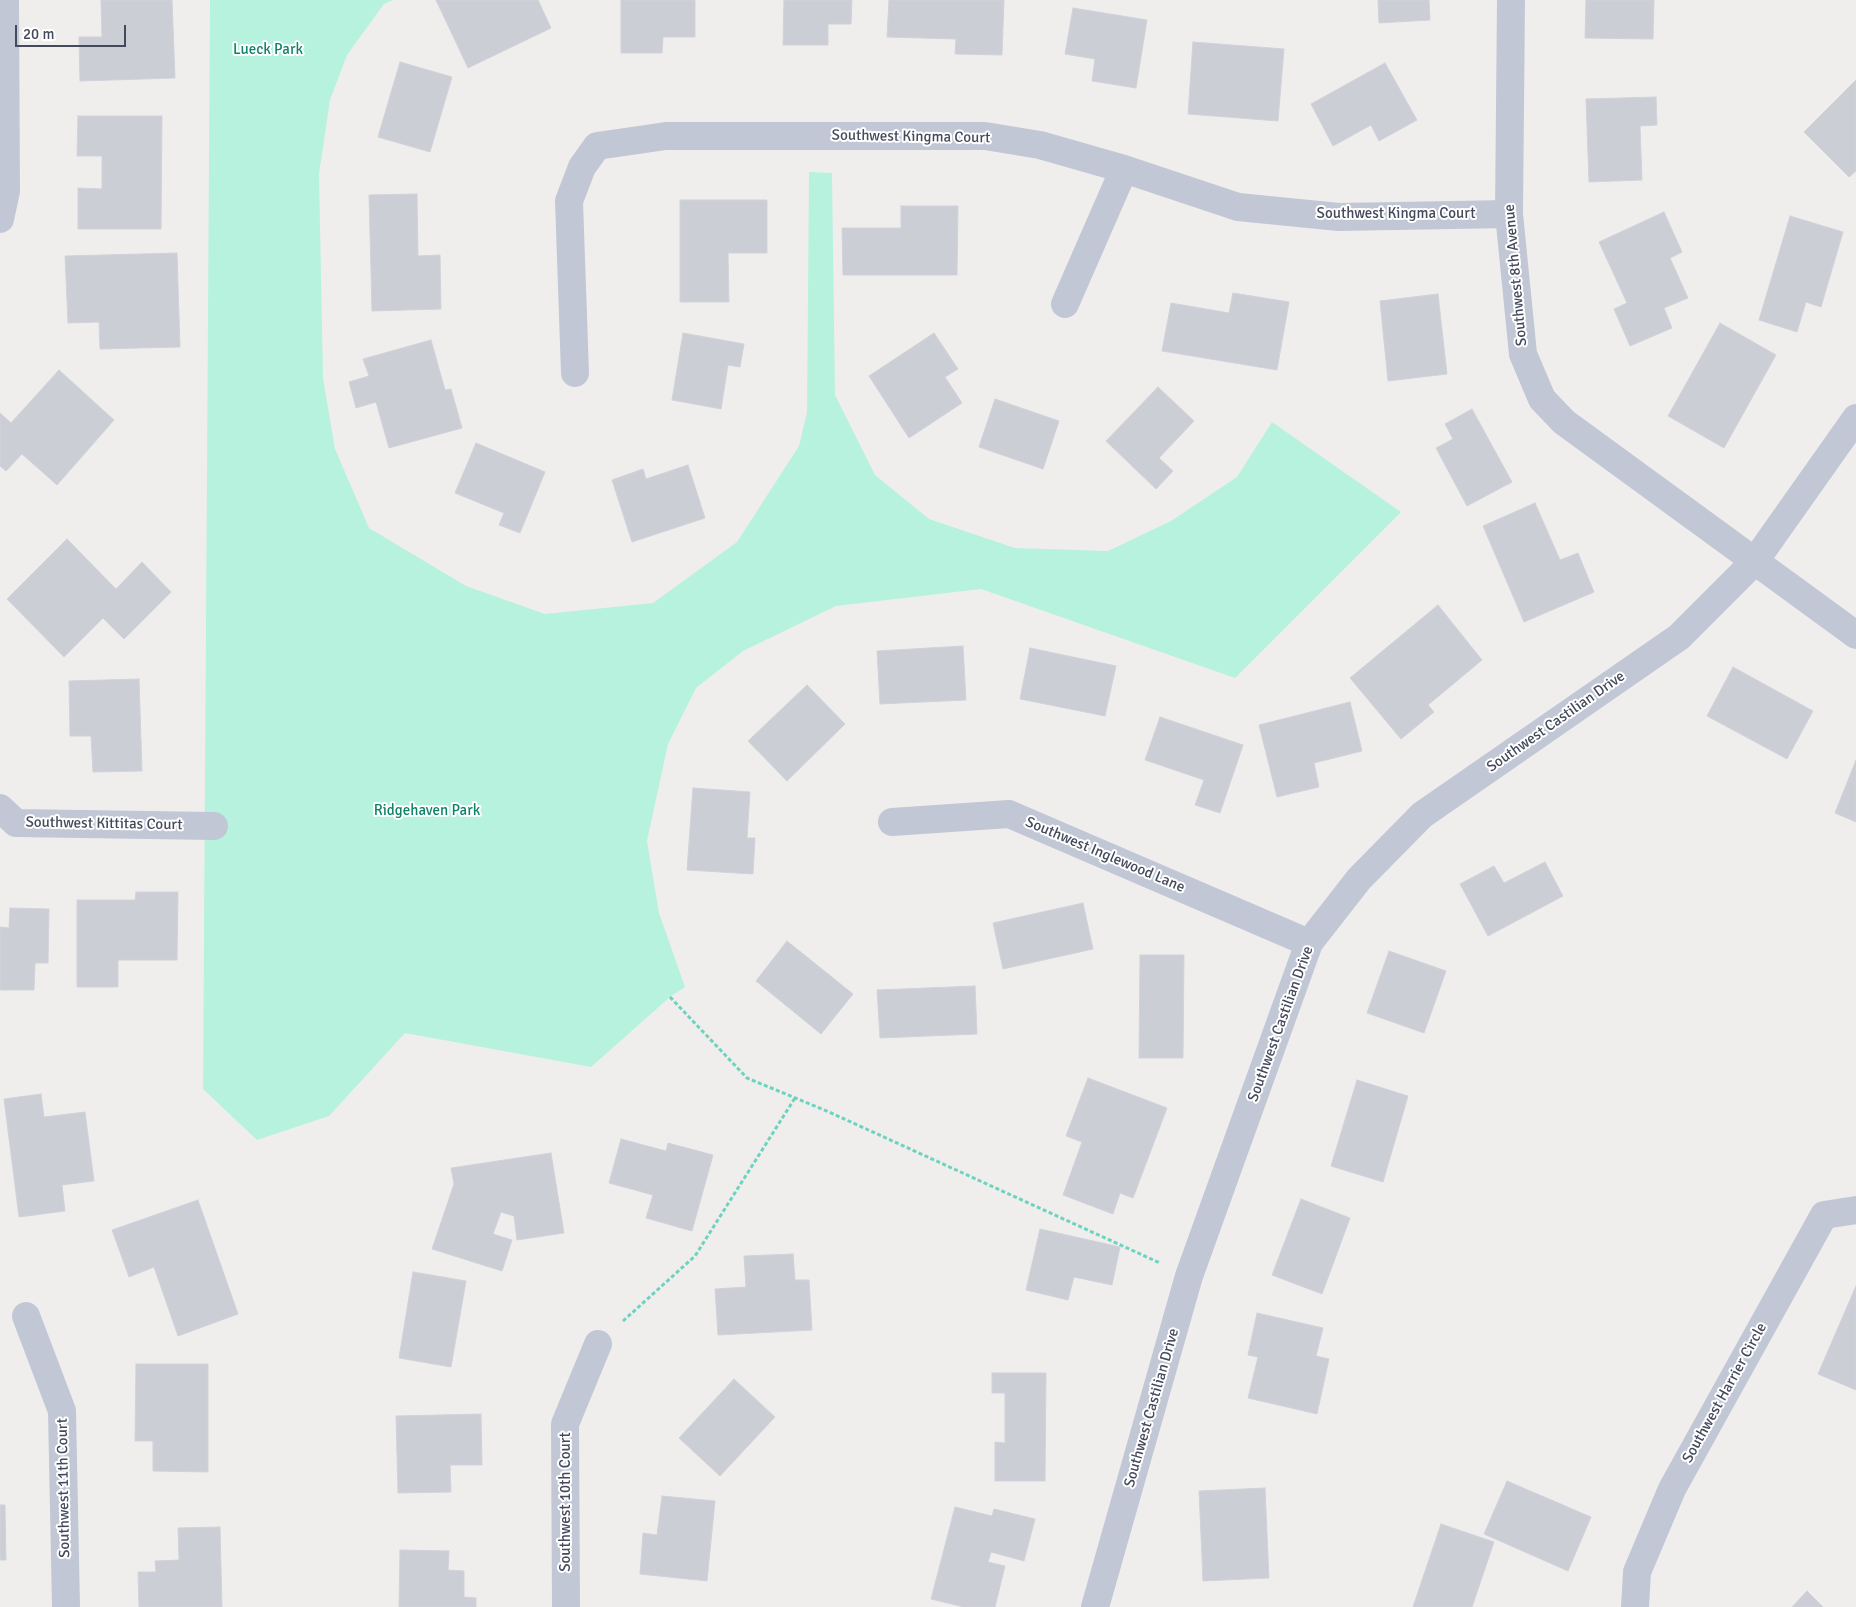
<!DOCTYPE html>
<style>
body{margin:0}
#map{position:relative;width:1856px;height:1607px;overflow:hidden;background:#f0eeed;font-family:Signika,sans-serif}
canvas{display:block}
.scale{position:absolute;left:15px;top:25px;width:111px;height:22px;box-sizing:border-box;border:2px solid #444a5c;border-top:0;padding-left:6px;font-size:15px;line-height:18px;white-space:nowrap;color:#444a5c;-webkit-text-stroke:4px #fff;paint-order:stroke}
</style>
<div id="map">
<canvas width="1856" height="1607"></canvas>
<div class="scale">20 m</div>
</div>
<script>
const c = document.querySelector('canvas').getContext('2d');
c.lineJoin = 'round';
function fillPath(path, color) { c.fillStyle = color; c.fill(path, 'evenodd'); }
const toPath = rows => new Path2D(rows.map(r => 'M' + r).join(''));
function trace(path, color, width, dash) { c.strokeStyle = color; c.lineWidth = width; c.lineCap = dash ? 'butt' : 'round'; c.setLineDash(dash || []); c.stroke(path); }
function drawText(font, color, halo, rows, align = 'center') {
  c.font = font + ' Signika,sans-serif'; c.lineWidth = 4; c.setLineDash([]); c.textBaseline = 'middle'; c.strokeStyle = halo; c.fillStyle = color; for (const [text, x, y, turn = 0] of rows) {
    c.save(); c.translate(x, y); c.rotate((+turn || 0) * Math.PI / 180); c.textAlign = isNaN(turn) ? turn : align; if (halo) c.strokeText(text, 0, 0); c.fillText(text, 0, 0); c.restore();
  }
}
const green = toPath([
 [210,0,393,0,384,4,347,55,330,100,319,174,323,378,335,449,369,528,466,586,545,614,653,603,737,542,799,446,807,412,809,172,832,173,835,395,875,475,929,519,1015,548,1108,551,1171,521,1237,477,1272,422,1401,512,1235,678,981,589,836,606,743,651,696,688,668,744,647,841,659,913,685,987,670,997,591,1067,405,1033,329,1116,257,1140,203,1089]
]);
const building = toPath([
 [101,0,172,0,175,78,80,81,79,37,102,37,101,0],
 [436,0,538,0,551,28,468,68,436,0],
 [621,0,695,0,695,37,663,37,662,53,621,53,621,0],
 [784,0,852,0,851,24,828,24,828,45,783,45,784,0],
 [889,0,1004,0,1002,55,955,54,956,39,887,37,889,0],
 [1378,0,1429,0,1430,20,1379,23,1378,0],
 [1586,0,1654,0,1653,39,1585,38,1586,0],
 [1073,8,1147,20,1136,88,1092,81,1095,59,1065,54,1073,8],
 [1193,42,1284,49,1278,121,1188,114,1193,42],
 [400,62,452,77,430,152,378,137,400,62],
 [1385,63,1417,120,1379,141,1371,125,1333,146,1311,104,1385,63],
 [1856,80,1856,171,1849,177,1804,132,1856,80],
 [1656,97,1657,125,1640,126,1642,180,1589,182,1586,99,1656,97],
 [78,116,162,116,161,229,78,229,78,188,102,189,102,156,77,156,78,116],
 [417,194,418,256,440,255,441,309,372,311,369,195,417,194],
 [680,200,767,200,767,253,728,253,729,302,680,302,680,200],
 [901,206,958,206,957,275,843,275,842,228,901,228,901,206],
 [1664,212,1682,252,1670,258,1688,298,1664,308,1672,328,1630,346,1614,309,1627,303,1599,242,1664,212],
 [1790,216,1843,232,1821,307,1806,302,1797,332,1759,320,1790,216],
 [177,253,180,347,100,349,99,322,68,323,65,256,177,253],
 [1233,293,1289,302,1277,370,1162,351,1171,303,1229,313,1233,293],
 [1438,294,1447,374,1388,381,1380,301,1438,294],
 [1720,323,1776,355,1724,448,1668,416,1720,323],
 [683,333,744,344,740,367,728,365,721,409,672,400,683,333],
 [934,333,958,369,945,377,962,403,909,438,869,376,934,333],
 [431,340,445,390,451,389,462,428,389,448,376,402,356,408,349,382,369,376,363,359,431,340],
 [59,370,114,420,57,485,22,454,6,471,0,466,0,413,11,423,59,370],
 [1158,387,1194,421,1159,458,1173,471,1156,489,1106,441,1158,387],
 [995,399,1059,421,1043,469,979,447,995,399],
 [1472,409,1512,482,1467,506,1436,448,1453,439,1445,424,1472,409],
 [476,443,545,472,520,533,499,525,504,513,455,493,476,443],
 [688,465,705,518,632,542,612,480,643,469,646,479,688,465],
 [1535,503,1560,560,1578,553,1594,592,1524,622,1483,526,1535,503],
 [67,539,116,589,142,562,171,592,124,639,103,618,64,657,7,599,67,539],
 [1438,605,1482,660,1428,705,1434,712,1401,739,1350,678,1438,605],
 [963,646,966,700,880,704,877,651,963,646],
 [1030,648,1116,666,1105,716,1020,699,1030,648],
 [1733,667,1813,711,1787,759,1707,716,1733,667],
 [139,679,142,771,93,772,91,736,70,736,69,681,139,679],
 [807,685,845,724,787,781,748,741,807,685],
 [1350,702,1362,751,1314,763,1319,787,1277,797,1259,725,1350,702],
 [1160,717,1243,745,1220,813,1195,805,1204,780,1145,760,1160,717],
 [1856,760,1856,822,1835,813,1856,760],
 [693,788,750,792,747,838,755,838,753,874,687,870,693,788],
 [1545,862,1563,896,1488,936,1460,884,1494,866,1504,883,1545,862],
 [136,892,178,892,177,960,118,960,118,987,77,987,77,900,135,900,136,892],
 [1083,903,1093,949,1003,969,993,923,1083,903],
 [10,908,49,909,48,963,35,963,34,990,0,990,0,927,9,928,10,908],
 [787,941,853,994,821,1034,756,981,787,941],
 [1389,951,1446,971,1424,1033,1367,1013,1389,951],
 [1140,955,1184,955,1183,1058,1139,1058,1140,955],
 [975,986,977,1034,880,1038,877,990,975,986],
 [1088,1078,1167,1108,1133,1198,1120,1193,1113,1214,1063,1195,1082,1142,1066,1136,1088,1078],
 [1357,1080,1408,1096,1383,1182,1331,1166,1357,1080],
 [41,1094,44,1117,85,1112,94,1181,62,1185,65,1211,19,1217,4,1099,41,1094],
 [621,1139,666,1151,668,1143,713,1155,692,1231,646,1218,653,1195,609,1183,621,1139],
 [551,1153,564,1233,517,1240,514,1216,501,1212,493,1234,512,1240,502,1271,432,1249,454,1184,451,1168,551,1153],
 [1301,1199,1350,1218,1322,1294,1272,1275,1301,1199],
 [198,1200,238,1314,178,1336,154,1267,129,1277,112,1230,198,1200],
 [1040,1229,1120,1247,1112,1285,1074,1277,1068,1300,1026,1290,1040,1229],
 [793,1254,795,1280,809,1280,812,1330,718,1335,715,1289,746,1287,744,1256,793,1254],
 [413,1272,466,1281,451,1367,399,1358,413,1272],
 [1856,1286,1856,1390,1818,1374,1856,1286],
 [1257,1313,1323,1328,1316,1356,1329,1359,1317,1414,1248,1398,1258,1357,1248,1355,1257,1313],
 [136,1364,208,1364,208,1472,153,1471,153,1441,135,1441,136,1364],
 [992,1373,1046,1373,1045,1481,995,1481,995,1442,1005,1443,1005,1393,992,1393,992,1373],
 [734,1379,775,1417,720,1476,679,1438,734,1379],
 [481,1414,482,1465,450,1465,451,1492,398,1493,396,1416,481,1414],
 [1507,1481,1591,1517,1568,1571,1484,1534,1507,1481],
 [1265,1488,1269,1578,1203,1581,1199,1491,1265,1488],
 [662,1496,715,1501,707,1581,640,1574,643,1533,657,1535,662,1496],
 [0,1505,5,1505,6,1560,0,1560,0,1505],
 [955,1507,992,1516,994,1509,1035,1519,1024,1561,991,1552,988,1562,1005,1566,995,1607,964,1607,931,1599,955,1507],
 [1441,1524,1494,1542,1472,1607,1413,1607,1441,1524],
 [220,1527,222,1607,139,1607,138,1572,156,1572,155,1561,179,1560,178,1528,220,1527],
 [400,1550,449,1551,448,1570,464,1571,464,1597,476,1598,476,1607,399,1607,400,1550],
 [1807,1591,1823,1607,1792,1607,1807,1591]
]);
const path = toPath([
 [670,997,747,1078,829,1112,1160,1263],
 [623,1321,695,1256,795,1098]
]);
const street = toPath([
 [1511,0,1509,214,1523,354,1542,399,1564,422,1856,635],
 [0,219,6,191,5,0],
 [1065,304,1124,169],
 [575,373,569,201,582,167,597,146,666,136,985,136,1040,145,1124,169,1238,207,1339,217,1509,214],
 [0,808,16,823,214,826],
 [892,822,1009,814,1309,943],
 [26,1316,62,1411,66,1607],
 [566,1607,565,1424,598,1344],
 [1095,1607,1189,1276,1309,943,1359,879,1422,815,1679,637,1755,561,1856,418],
 [1635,1607,1637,1572,1672,1489,1824,1215,1856,1210]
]);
const parkNames = [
 ["Lueck Park",268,50],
 ["Ridgehaven Park",427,811]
];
const streetNames = [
 ["Southwest Kingma Court",911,137,1],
 ["Southwest Kingma Court",1396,214],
 ["Southwest 8th Avenue",1516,275,-95],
 ["Southwest Castilian Drive",1556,722,-35],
 ["Southwest Kittitas Court",104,824,1],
 ["Southwest Inglewood Lane",1105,855,23],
 ["Southwest Castilian Drive",1281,1024,-70],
 ["Southwest Harrier Circle",1725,1393,-61],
 ["Southwest Castilian Drive",1152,1408,-74],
 ["Southwest 11th Court",64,1488,-91],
 ["Southwest 10th Court",566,1502,-90]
];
fillPath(green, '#b7f2df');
fillPath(building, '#ccced6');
trace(building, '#d1d1da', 1);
trace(path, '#6dd3be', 3, [4, 2.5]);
trace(street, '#c2c7d6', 28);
drawText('15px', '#0f836a', '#fff', parkNames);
drawText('15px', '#444a5c', '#fff', streetNames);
</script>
